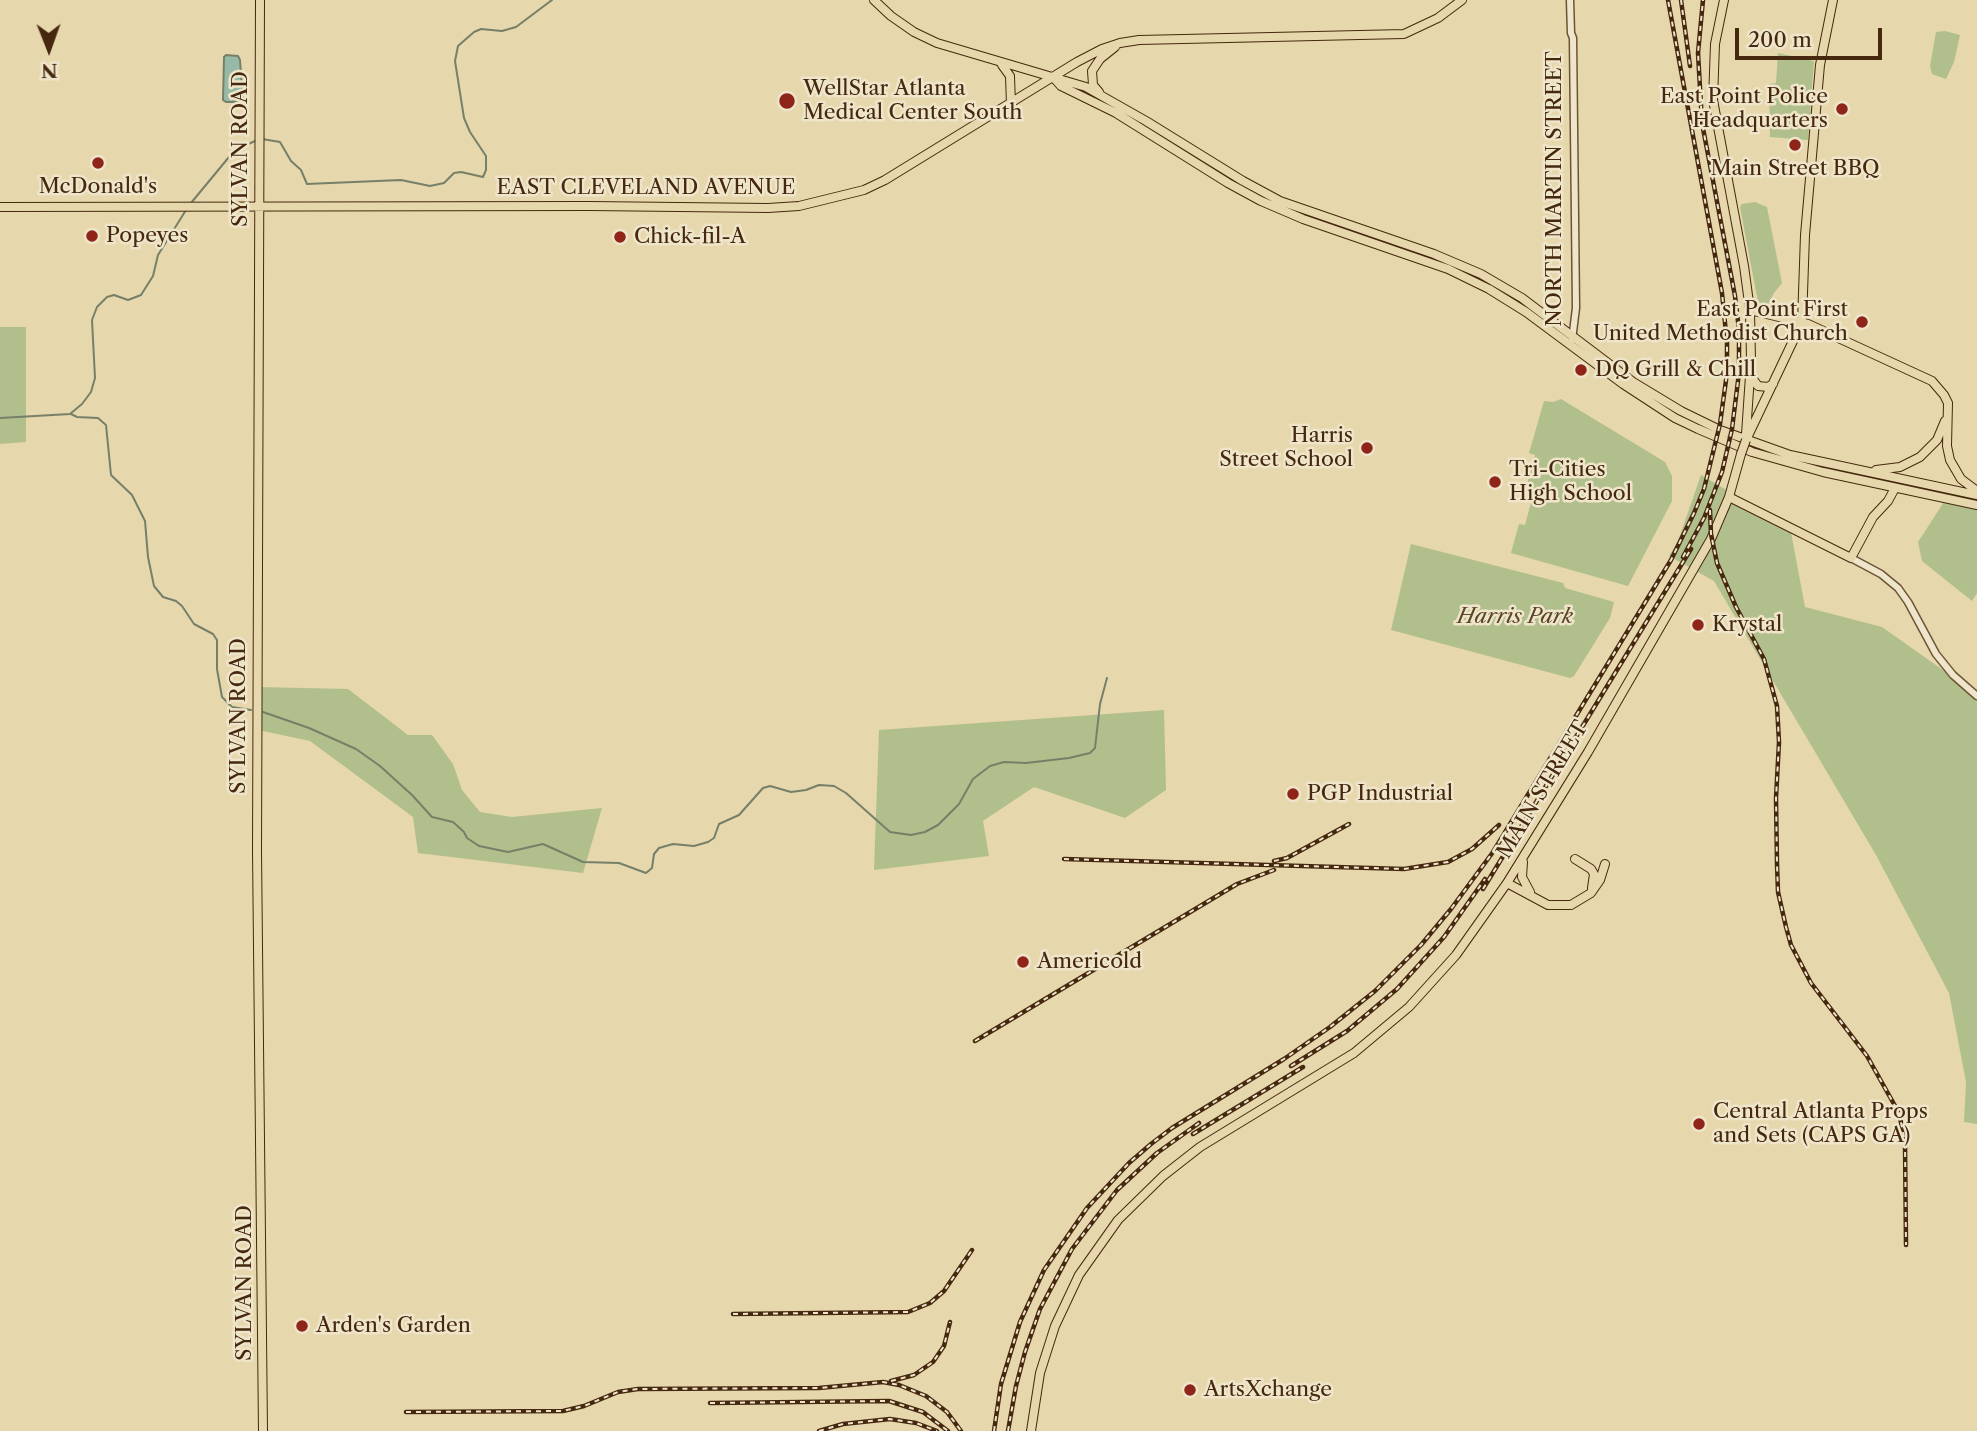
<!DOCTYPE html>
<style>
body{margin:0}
#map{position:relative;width:1977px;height:1431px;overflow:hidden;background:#e6d7ad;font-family:"Libre Caslon Text",serif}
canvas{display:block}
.north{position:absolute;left:14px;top:14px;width:70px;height:70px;-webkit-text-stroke:5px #efe5ca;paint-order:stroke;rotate:179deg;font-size:19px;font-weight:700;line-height:28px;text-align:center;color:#45280d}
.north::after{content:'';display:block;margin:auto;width:24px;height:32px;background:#45280d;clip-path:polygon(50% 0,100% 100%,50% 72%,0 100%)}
.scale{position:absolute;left:1735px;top:28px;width:147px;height:32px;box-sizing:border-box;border:4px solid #45280d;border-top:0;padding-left:9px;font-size:21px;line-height:24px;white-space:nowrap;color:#45280d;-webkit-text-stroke:5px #efe5ca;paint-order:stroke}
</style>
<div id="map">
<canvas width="1977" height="1431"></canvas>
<div class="north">N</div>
<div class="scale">200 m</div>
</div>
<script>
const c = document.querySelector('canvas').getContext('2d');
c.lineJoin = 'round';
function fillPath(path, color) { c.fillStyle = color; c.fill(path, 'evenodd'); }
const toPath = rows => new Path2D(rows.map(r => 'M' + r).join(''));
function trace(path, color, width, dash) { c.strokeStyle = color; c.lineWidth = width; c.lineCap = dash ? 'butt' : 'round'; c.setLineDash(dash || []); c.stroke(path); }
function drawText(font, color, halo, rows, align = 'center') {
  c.font = font + ' "Libre Caslon Text",serif'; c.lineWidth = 5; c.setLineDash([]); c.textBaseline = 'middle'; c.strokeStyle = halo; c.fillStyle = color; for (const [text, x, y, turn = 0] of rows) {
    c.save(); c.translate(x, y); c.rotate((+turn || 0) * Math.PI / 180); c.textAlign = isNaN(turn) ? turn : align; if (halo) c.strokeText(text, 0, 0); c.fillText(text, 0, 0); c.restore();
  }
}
const green = toPath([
 [1945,31,1960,35,1954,62,1946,79,1932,74,1930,66,1936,32],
 [1778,53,1814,61,1808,140,1770,137,1769,84,1776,83],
 [1755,202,1767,207,1782,283,1774,293,1766,308,1758,302,1740,207,1742,204],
 [0,327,26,327,26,442,0,444],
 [1561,399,1665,462,1672,476,1672,501,1628,586,1511,553,1519,524,1525,525,1534,491,1526,488,1535,455,1529,453,1544,401,1553,402],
 [1701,475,1790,527,1805,607,1882,627,1977,694,1977,1124,1964,1122,1966,1082,1949,993,1876,855,1714,581,1669,556,1678,541],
 [1951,491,1977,498,1977,593,1972,601,1922,561,1918,542],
 [1411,544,1563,583,1565,588,1614,602,1610,618,1574,676,1570,678,1391,630],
 [259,687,348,689,408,735,432,735,453,764,462,790,480,812,512,817,602,808,583,873,418,853,413,817,310,741,258,730],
 [1164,710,1166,790,1125,818,1034,787,983,821,989,856,874,870,879,730]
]);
const water = toPath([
 [226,55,238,56,240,60,243,101,241,102,226,102,223,100,224,57,226,55]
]);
const stream = toPath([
 [262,139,280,142,291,161,301,170,307,184,401,180,430,186,444,183,454,173,461,172,483,177,486,170,486,156,470,132,464,118,455,61,458,46,474,32,481,29,502,31,516,27,552,0],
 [191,203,229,157,240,148,257,140],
 [71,414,77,417,98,418,106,425,111,475,132,495,145,521,148,557,154,586,163,597,176,601,182,606,194,624,213,634,217,640,217,669,222,697,232,707,251,710],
 [0,418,70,414,82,404,91,392,95,378,92,320,97,307,107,297,114,295,128,300,141,295,153,276,158,255,186,210],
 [263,712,309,728,356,749,380,766,412,795,432,817,453,822,464,832,467,838,479,846,508,852,543,844,583,862,619,863,646,873,652,868,654,854,659,848,673,844,694,846,708,842,714,838,719,824,739,815,763,788,770,786,791,792,806,790,819,785,834,786,846,793,890,832,911,835,925,832,938,825,959,804,973,779,990,766,1004,762,1026,763,1069,758,1090,753,1095,748,1100,704,1107,678]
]);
const minor = toPath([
 [1570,0,1571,33,1573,38,1576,308,1572,340],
 [1851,558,1881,574,1898,588,1908,602,1936,654,1953,675,1977,696]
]);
const major = toPath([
 [260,0,257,850,263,1431],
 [874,0,891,16,914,32,937,43,1086,87,1146,121,1243,181,1280,201,1434,254,1481,274,1522,298,1633,382,1681,411,1720,430,1790,455,1977,495],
 [1724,0,1715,44,1713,100,1744,266,1750,310,1751,361,1746,434],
 [1002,65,1010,76,1011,105],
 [1054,78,1061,86,1116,113,1228,183,1261,201,1303,219,1448,269,1489,289,1526,312,1623,384,1675,418,1698,429,1752,452,1823,472,1977,505],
 [1099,92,1093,85,1092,71,1100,59,1115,47],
 [0,207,589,206,768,208,799,206,864,190,885,180,1077,62,1102,49,1120,43,1139,40,1404,34,1438,18,1462,0],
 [1750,310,1808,324,1932,381,1944,395,1948,403,1947,446,1950,460,1961,479,1977,491],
 [1752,378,1758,386,1768,387,1773,384],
 [1746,440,1802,322,1805,235,1820,65,1833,0],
 [1876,470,1900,467,1920,457,1937,440,1945,421],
 [1729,497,1851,558,1873,517,1888,501,1895,488],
 [1575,859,1591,869,1594,874,1592,888],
 [1523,862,1522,877,1530,892],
 [1507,883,1548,905,1571,905,1591,893,1600,880,1605,864],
 [1031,1431,1040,1373,1055,1326,1079,1275,1118,1220,1163,1176,1200,1147,1354,1053,1409,1007,1456,955,1507,883,1588,752,1711,539,1729,497,1741,454]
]);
const rail = toPath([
 [1681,0,1690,66],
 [1710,510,1711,534,1717,563,1736,607,1764,659,1777,706,1779,742,1776,798,1777,864,1778,892,1786,927,1791,945,1811,983,1867,1056,1899,1113,1905,1142,1906,1245],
 [1683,557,1704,518,1722,472,1732,429,1739,373,1739,330,1735,296,1702,123,1698,53,1703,0],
 [1064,859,1404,869,1448,862,1472,849,1499,825],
 [1274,861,1287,858,1349,824],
 [1483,889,1691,549],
 [975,1041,1237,884,1274,870],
 [1291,1066,1347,1031,1397,989,1444,937,1485,879],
 [1193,1134,1303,1067],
 [733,1314,908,1312,930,1303,944,1291,972,1250],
 [891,1381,914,1375,933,1362,944,1346,950,1322],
 [710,1403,889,1401,923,1412,948,1431],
 [406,1412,563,1411,584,1406,618,1392,638,1389,819,1388,883,1382,899,1385,926,1396,947,1412,961,1431],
 [819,1431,843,1424,890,1419,916,1423,937,1431],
 [994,1431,1001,1384,1020,1322,1044,1270,1087,1208,1129,1163,1151,1144,1172,1128,1284,1059,1330,1027,1375,991,1421,945,1451,909,1493,852,1671,560,1694,513,1704,489,1720,424,1727,373,1727,343,1722,293,1668,0],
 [1008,1431,1016,1386,1025,1352,1040,1309,1072,1249,1117,1190,1157,1153,1199,1123]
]);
const majorBridge = toPath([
 [1741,454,1746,440]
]);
const markers = [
 [787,101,9,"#8f2418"],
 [1842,109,7,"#8f2418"],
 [1795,145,7,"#8f2418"],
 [98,163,7,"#8f2418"],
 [92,236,7,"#8f2418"],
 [620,237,7,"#8f2418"],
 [1862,322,7,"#8f2418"],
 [1581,370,7,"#8f2418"],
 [1367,448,7,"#8f2418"],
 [1495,482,7,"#8f2418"],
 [1698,625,7,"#8f2418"],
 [1293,794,7,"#8f2418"],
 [1023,962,7,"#8f2418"],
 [1699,1124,7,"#8f2418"],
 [302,1326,7,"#8f2418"],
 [1190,1390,7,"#8f2418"]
];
const poiNames = [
 ["WellStar Atlanta",803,89],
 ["Medical Center South",803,113],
 ["East Point Police",1828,97,"right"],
 ["Headquarters",1828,121,"right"],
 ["Main Street BBQ",1795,169,"center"],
 ["McDonald's",98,187,"center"],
 ["Popeyes",106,236],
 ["Chick-fil-A",634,237],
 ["East Point First",1848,310,"right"],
 ["United Methodist Church",1848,334,"right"],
 ["DQ Grill & Chill",1595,370],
 ["Harris",1353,436,"right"],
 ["Street School",1353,460,"right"],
 ["Tri-Cities",1509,470],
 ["High School",1509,494],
 ["Krystal",1712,625],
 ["PGP Industrial",1307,794],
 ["Americold",1037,962],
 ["Central Atlanta Props",1713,1112],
 ["and Sets (CAPS GA)",1713,1136],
 ["Arden's Garden",316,1326],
 ["ArtsXchange",1204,1390]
];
const streetNames = [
 ["SYLVAN ROAD",241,149,-90],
 ["EAST CLEVELAND AVENUE",646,188],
 ["NORTH MARTIN STREET",1555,189,-90],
 ["SYLVAN ROAD",239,716,-90],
 ["MAIN STREET",1543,790,-59],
 ["SYLVAN ROAD",245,1283,-90]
];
const parkNames = [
 ["Harris Park",1515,617]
];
fillPath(green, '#b1bf8d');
fillPath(water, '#97baa7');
trace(water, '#768069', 2);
trace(stream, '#768069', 2);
trace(minor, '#6d5435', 9);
trace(major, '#45280d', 10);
trace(minor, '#efe5ca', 6);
trace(major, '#e6d7ad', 8);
trace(rail, '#45280d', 4.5);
trace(rail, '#efe5ca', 2, [5]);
trace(majorBridge, '#45280d', 10, []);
trace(majorBridge, '#e6d7ad', 8);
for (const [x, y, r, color] of markers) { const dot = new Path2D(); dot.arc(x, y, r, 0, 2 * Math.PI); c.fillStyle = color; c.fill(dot); trace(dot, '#efe5ca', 2.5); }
drawText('21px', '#45280d', '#efe5ca', poiNames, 'left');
drawText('21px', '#45280d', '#efe5ca', streetNames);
drawText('italic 21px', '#5b4627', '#efe5ca', parkNames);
</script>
